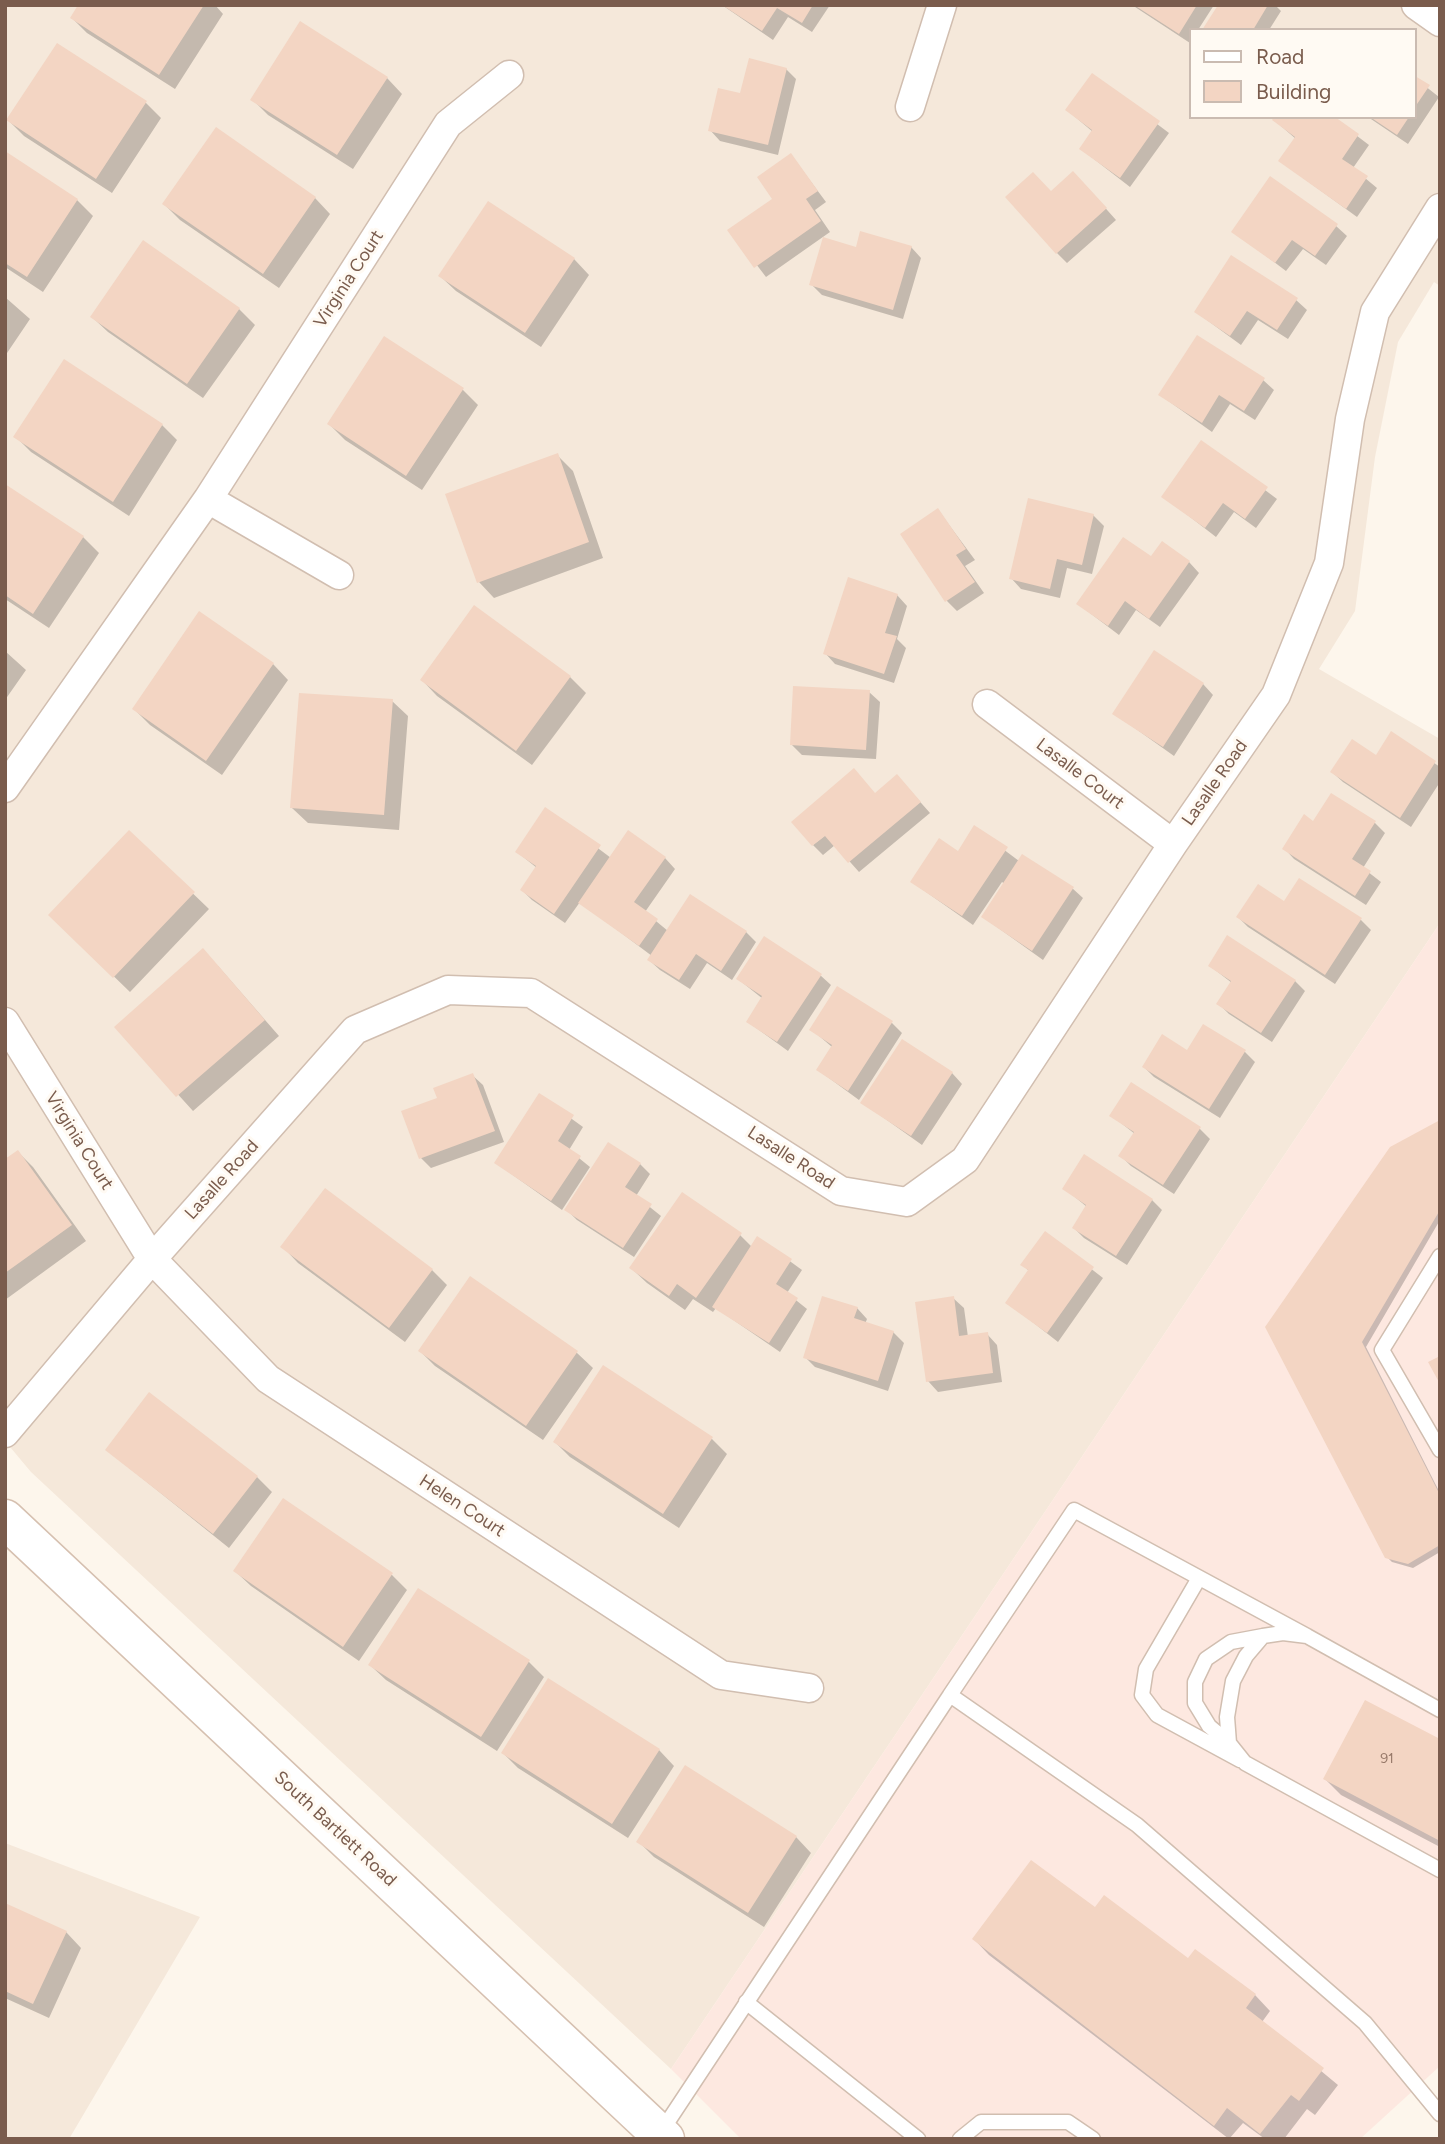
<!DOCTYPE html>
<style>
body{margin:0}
#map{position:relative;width:1445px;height:2144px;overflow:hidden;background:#fdf6ec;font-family:Figtree,sans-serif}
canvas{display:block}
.frame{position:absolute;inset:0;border:7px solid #7a5c4d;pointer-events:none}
.legend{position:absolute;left:1189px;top:28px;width:228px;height:91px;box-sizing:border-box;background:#fffaf3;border:2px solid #cabbb1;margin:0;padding:9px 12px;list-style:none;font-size:21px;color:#7a5c4d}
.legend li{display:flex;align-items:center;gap:14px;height:35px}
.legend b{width:35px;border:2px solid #cabbb1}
</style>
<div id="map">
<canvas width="1445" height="2144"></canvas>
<div class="frame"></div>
<ul class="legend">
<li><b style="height:9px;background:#fff"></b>Road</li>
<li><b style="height:19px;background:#f3d5c3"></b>Building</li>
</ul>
</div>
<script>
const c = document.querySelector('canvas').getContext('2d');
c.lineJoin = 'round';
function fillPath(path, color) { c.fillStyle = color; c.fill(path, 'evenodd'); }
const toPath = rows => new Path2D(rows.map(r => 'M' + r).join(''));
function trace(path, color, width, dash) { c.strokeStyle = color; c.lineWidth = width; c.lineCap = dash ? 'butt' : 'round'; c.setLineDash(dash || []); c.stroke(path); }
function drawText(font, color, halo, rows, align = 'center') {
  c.font = font + ' Figtree,sans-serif'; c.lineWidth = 6; c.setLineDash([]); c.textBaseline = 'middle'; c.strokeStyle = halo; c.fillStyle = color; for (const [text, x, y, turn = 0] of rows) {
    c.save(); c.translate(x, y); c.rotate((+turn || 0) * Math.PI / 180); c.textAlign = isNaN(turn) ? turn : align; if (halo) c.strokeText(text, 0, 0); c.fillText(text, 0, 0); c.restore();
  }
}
const residential = toPath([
 [5,5,1440,5,1440,286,1434,282,1398,342,1375,457,1355,611,1319,669,1440,739,1440,923,671,2069,31,1472,5,1441],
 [1191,30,1415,30,1415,117,1191,117],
 [5,1843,200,1917,69,2139,5,2139]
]);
const commercial = toPath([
 [1440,923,1440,2066,1360,2139,741,2139,671,2069]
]);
const shadow = toPath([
 [80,5,215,5,223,14,175,89,87,33,72,18],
 [722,5,830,5,812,32,788,17,773,40],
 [1132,5,1214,5,1198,30,1191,30,1190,43],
 [1220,5,1275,5,1281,11,1269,30,1205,30],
 [786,69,796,79,778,155,720,141,710,130,742,95],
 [1092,75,1169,133,1130,187,1081,149,1093,132,1067,110],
 [387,78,402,94,353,169,268,115,252,99],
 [1415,78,1439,97,1408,144,1368,117,1415,117],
 [145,102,161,118,112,193,24,136,8,120],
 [1332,117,1369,145,1353,168,1377,188,1357,217,1280,161,1296,139,1274,120],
 [5,153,77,200,93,216,43,292,5,267],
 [791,155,826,202,815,210,830,232,766,277,730,230,775,199],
 [1084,184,1116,220,1067,263,1057,253,1051,193],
 [315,198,330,214,279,288,180,220,164,204],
 [1336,226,1347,236,1326,265,1303,249,1286,271,1233,231],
 [144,243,239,309,255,325,203,398,108,332,92,317],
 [911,247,921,258,903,319,822,295,811,284,857,249],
 [574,259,589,275,541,347,456,291,440,276],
 [5,297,30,319,5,356],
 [1296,300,1307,310,1288,339,1258,320,1241,345,1196,312],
 [1263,380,1274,390,1255,420,1230,404,1212,432,1160,395],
 [462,389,478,405,422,490,345,440,329,424],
 [162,425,177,440,129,516,31,452,15,436],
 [1201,442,1277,499,1256,528,1234,512,1216,537,1163,496],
 [557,455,573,471,603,558,494,598,479,582],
 [5,486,83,537,99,553,49,628,5,599],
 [938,510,975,560,965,566,984,593,957,611,947,601],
 [1093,515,1104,526,1092,574,1067,568,1060,598,1021,589,1011,578],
 [1152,559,1189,562,1199,573,1160,627,1136,610,1119,635,1078,604],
 [897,595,907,606,897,639,906,648,894,683,835,664,825,653],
 [475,607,570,677,586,693,532,765,437,696,422,680],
 [5,651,26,670,5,700],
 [273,664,288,680,222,775,150,725,134,709],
 [1203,684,1213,695,1174,756,1115,714],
 [869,692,880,702,876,759,802,755,792,745],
 [392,701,408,716,399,830,308,823,292,808],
 [1392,734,1440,767,1440,782,1411,827,1343,782,1332,772,1377,757],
 [907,787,930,813,859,872,835,845,823,855,813,845,876,795],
 [546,809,611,858,665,858,675,869,645,912,668,931,746,932,756,942,732,980,707,963,690,989,660,970,649,960,652,956,580,902,565,923,532,900,522,890,537,868,517,852],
 [1313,823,1375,823,1385,833,1363,868,1381,882,1366,905,1294,859,1284,848],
 [975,828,1019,861,1072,888,1083,898,1043,960,983,917,1005,884,1002,882,973,925,912,882,958,853],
 [129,832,209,909,130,992,66,930],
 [1284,903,1361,920,1371,930,1335,984,1248,927,1238,917],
 [218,966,279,1036,193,1111,117,1027],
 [1210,966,1295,981,1305,991,1272,1042,1229,1014,1219,1004,1232,983],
 [820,975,831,985,788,1051,748,1022,763,999,738,979],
 [892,1023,902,1033,859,1100,818,1070,832,1047,811,1029],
 [1188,1052,1245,1052,1255,1062,1220,1118,1154,1077,1144,1067],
 [952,1073,962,1084,922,1145,863,1103],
 [472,1075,483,1085,504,1142,431,1168,421,1158,439,1099],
 [540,1096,583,1127,569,1150,590,1167,562,1210,496,1163],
 [1112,1116,1200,1129,1210,1139,1174,1194,1131,1166,1121,1156,1135,1134],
 [1440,1122,1440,1220,1366,1347,1440,1493,1440,1552,1413,1568,1392,1562,1387,1557,1267,1327],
 [18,1152,33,1167,86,1241,5,1300,5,1161],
 [640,1164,650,1174,636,1196,661,1216,634,1257,577,1220,567,1210],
 [1064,1188,1152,1200,1162,1210,1127,1265,1084,1238,1074,1228,1087,1207],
 [1045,1233,1103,1278,1058,1342,1007,1302,1029,1271,1023,1265],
 [740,1235,752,1247,758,1238,802,1270,787,1293,807,1309,780,1352,716,1308,713,1312,693,1299,685,1310,647,1283,631,1268],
 [283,1247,432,1270,447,1285,405,1342,298,1263],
 [470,1278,577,1353,593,1368,543,1440,435,1366,420,1351],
 [953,1298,964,1308,968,1337,987,1334,997,1345,1002,1382,938,1392,928,1381],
 [857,1308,867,1319,865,1324,893,1332,904,1343,888,1391,815,1367,805,1357],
 [712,1439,727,1454,679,1528,570,1457,555,1442],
 [107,1450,257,1477,272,1492,229,1548],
 [235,1571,392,1575,407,1590,359,1661,251,1586],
 [529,1662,544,1677,497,1751,386,1680,370,1665],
 [1440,1741,1440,1847,1341,1795,1325,1779],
 [659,1750,674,1766,628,1838,518,1768,503,1753],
 [796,1837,811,1853,764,1927,654,1857,639,1842],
 [5,1904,66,1932,81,1948,49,2018,5,1998],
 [1095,1909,1255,1995,1270,2011,1262,2022,1338,2085,1315,2115,1307,2109,1284,2139,1265,2139,1243,2123,1229,2139,989,1955,974,1939]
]);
const building = toPath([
 [78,5,204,5,159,75,70,18],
 [722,5,813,5,802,23,777,8,762,31],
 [1134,5,1197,5,1179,34],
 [1218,5,1268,5,1253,30,1202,30],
 [300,21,388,77,337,155,250,100],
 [57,43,147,101,96,179,6,120],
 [749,58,787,68,768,145,708,131,718,88,740,93],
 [1092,73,1160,121,1120,178,1079,149,1092,130,1065,110],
 [1415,76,1430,85,1415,107],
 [1274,117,1335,117,1359,134,1342,159,1368,176,1346,209,1278,161,1295,137,1272,120],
 [1370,117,1409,117,1397,135],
 [216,127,316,197,263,274,162,204],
 [5,151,78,199,27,277,5,263],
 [791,153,818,191,806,199,821,221,754,268,727,230,772,199,757,177],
 [1073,171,1107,208,1056,254,1005,197,1033,172,1051,191],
 [1270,176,1338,224,1315,256,1292,240,1275,263,1231,232],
 [488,201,575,258,525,333,438,276],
 [860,231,912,246,893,310,809,285,823,237,856,247],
 [143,240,240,308,187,384,90,317],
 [1231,255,1298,298,1277,330,1247,311,1230,336,1194,312],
 [1197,335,1265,378,1244,411,1219,395,1202,423,1158,395],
 [384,336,464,388,406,476,327,424],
 [64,359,163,424,113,502,13,437],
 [1201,440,1268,487,1245,519,1223,503,1205,528,1161,497],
 [558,453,589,542,477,583,445,494],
 [5,484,84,536,33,614,5,595],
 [1028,498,1094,514,1082,565,1057,559,1050,589,1009,579],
 [938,508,966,549,956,555,975,582,945,602,900,534],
 [1123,537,1151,556,1162,541,1190,561,1149,619,1125,601,1108,626,1076,604],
 [848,577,898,594,885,633,897,636,884,674,823,654],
 [474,605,571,676,516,751,420,680],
 [199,611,274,663,206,761,132,709],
 [1154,650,1204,683,1163,747,1112,714],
 [793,686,870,690,866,750,790,745],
 [299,693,393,699,384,815,290,808],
 [1391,731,1436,761,1400,818,1330,772,1352,739,1376,755],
 [854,768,875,793,897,774,921,802,848,863,825,836,812,846,791,822],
 [1331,793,1376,821,1352,859,1371,871,1355,896,1282,849,1304,814,1313,821],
 [545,807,601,845,554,914,520,890,536,866,515,852],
 [974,825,1008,847,962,916,910,882,939,838,958,851],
 [129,830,195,892,113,978,48,915],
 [628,830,666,857,634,902,658,919,639,946,578,903],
 [1022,854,1074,887,1032,951,981,917],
 [1299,878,1362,918,1325,975,1236,917,1258,884,1284,901],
 [690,894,747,931,721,971,696,954,679,980,647,960],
 [1227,935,1296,980,1261,1033,1216,1004,1231,981,1208,966],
 [764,936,822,974,777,1042,746,1022,762,996,736,979],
 [203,948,265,1020,176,1097,114,1027],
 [837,986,893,1021,848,1091,816,1070,832,1045,809,1030],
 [1203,1024,1246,1050,1209,1109,1142,1067,1162,1034,1187,1050],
 [902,1039,953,1072,911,1136,860,1103],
 [473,1073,495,1131,419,1159,401,1111,437,1098,433,1088],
 [1131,1082,1201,1127,1163,1185,1118,1156,1134,1132,1109,1116],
 [539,1093,574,1115,558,1141,581,1156,551,1201,494,1163],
 [1440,1120,1440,1210,1362,1342,1440,1495,1440,1545,1408,1564,1385,1558,1265,1327,1390,1147],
 [608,1142,641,1163,625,1187,652,1204,623,1248,564,1210],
 [18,1150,72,1225,5,1273,5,1159],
 [1084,1154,1153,1199,1116,1256,1072,1228,1086,1205,1062,1189],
 [325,1188,433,1269,389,1328,280,1247],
 [682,1192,742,1233,696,1298,677,1284,669,1296,629,1268],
 [1045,1231,1094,1267,1047,1333,1005,1303,1028,1270,1020,1265],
 [757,1236,792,1259,776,1284,798,1298,769,1343,712,1307],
 [470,1276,578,1351,526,1426,418,1351],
 [822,1296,858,1307,854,1318,894,1331,878,1381,803,1358],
 [954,1296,959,1336,988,1332,993,1373,926,1382,915,1302],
 [1440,1356,1440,1384,1428,1362],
 [603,1365,713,1437,663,1514,553,1442],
 [149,1392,258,1476,213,1534,105,1450],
 [283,1498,393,1573,343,1647,233,1571],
 [418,1588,530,1660,481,1737,368,1665],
 [548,1678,660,1749,612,1824,501,1753],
 [1365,1700,1440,1739,1440,1841,1323,1779],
 [685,1765,797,1836,748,1913,636,1842],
 [1031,1860,1095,1907,1104,1895,1188,1958,1195,1949,1256,1994,1246,2008,1324,2068,1299,2101,1291,2095,1260,2134,1227,2108,1214,2126,972,1939],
 [5,1903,67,1931,33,2004,5,1991]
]);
const service = toPath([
 [1440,1256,1382,1350,1440,1450],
 [1199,1578,1146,1669,1142,1695,1157,1715,1240,1760],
 [1307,1636,1074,1510,950,1695,1137,1825,1365,2023,1440,2114],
 [1440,1710,1307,1636,1283,1633,1263,1636,1246,1656,1233,1681,1227,1717,1229,1743,1245,1763,1440,1870],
 [1229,1743,1209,1726,1195,1703,1195,1682,1206,1659,1231,1642,1263,1636],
 [746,2002,918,2139],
 [661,2132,950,1695],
 [960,2139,981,2122,1068,2122,1093,2139]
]);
const minor = toPath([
 [1416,5,1440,22],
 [910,107,942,5],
 [208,499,339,575],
 [987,704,1173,844],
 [5,788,208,499,448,124,509,75],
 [5,1022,152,1259,268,1379,721,1675,809,1688],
 [5,1433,152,1259,355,1030,448,990,531,993,841,1191,907,1202,965,1160,1173,844,1276,695,1329,563,1350,419,1375,312,1440,208]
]);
const secondary = toPath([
 [5,1519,665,2139]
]);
const numberNames = [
 ["91",1387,1759]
];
const streetNames = [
 ["Virginia Court",349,279,-57],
 ["Lasalle Court",1080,774,37],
 ["Lasalle Road",1215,783,-55],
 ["Virginia Court",79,1141,58],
 ["Lasalle Road",791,1158,33],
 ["Lasalle Road",222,1180,-48],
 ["Helen Court",462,1506,33],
 ["South Bartlett Road",335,1829,43]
];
fillPath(residential, '#f5e8da');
fillPath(commercial, '#fde8e0');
fillPath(shadow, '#0003');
fillPath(building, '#f3d5c3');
trace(service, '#d1beb0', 17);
trace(minor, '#d1beb0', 31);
trace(secondary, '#d6c0b0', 41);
trace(service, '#fff', 14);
trace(minor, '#fff', 28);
trace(secondary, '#fff', 38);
drawText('14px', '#987a6a', null, numberNames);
drawText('18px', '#7a5c4d', '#fffaf3', streetNames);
</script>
